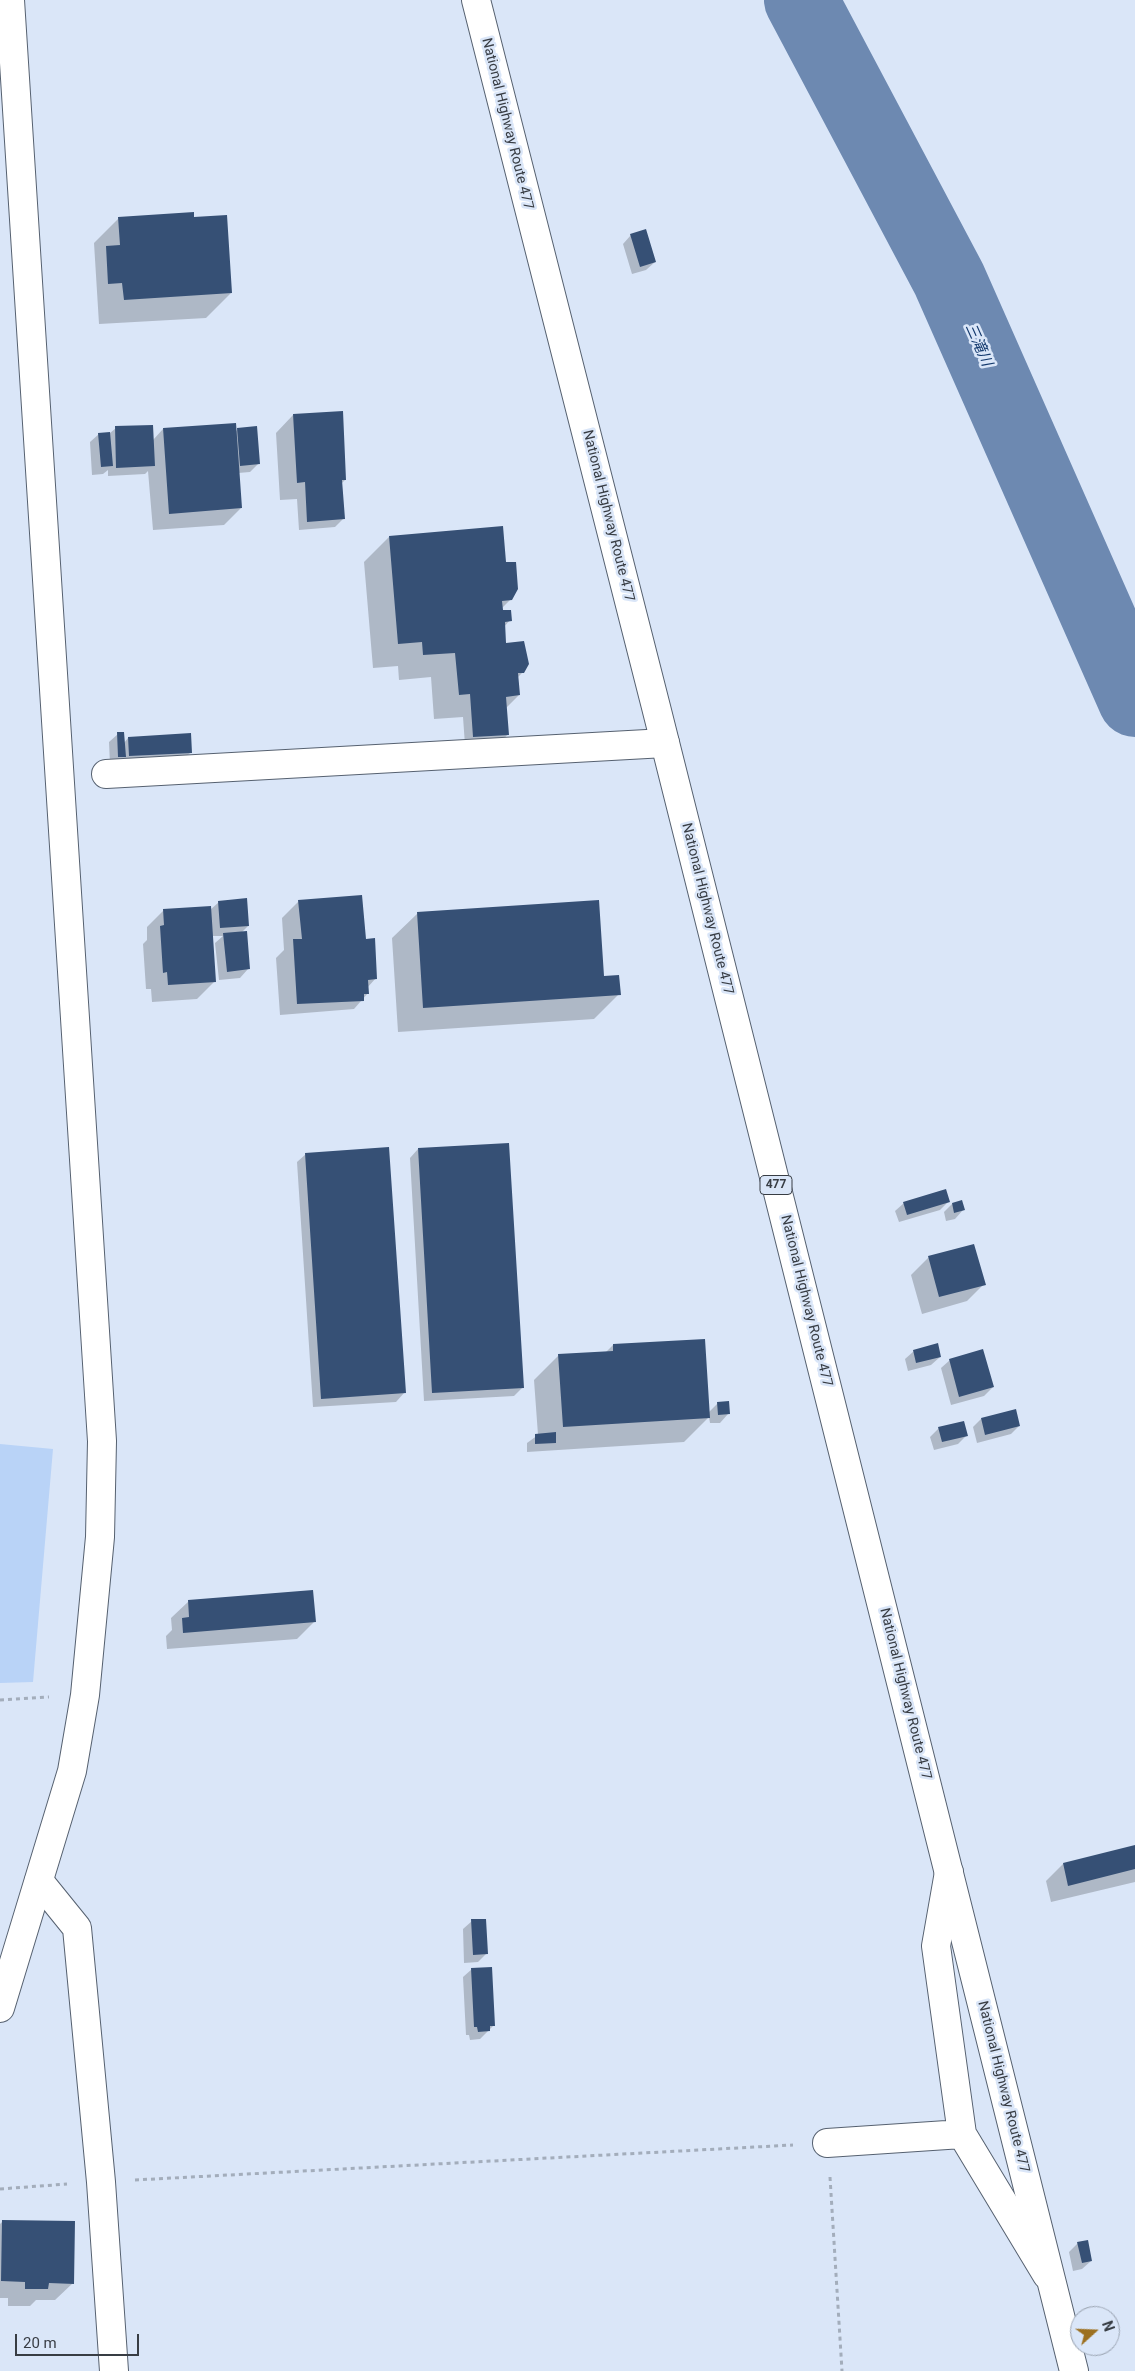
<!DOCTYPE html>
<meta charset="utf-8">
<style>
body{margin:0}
#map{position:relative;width:1135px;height:2371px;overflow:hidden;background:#dae6f8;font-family:Roboto,sans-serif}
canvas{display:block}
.north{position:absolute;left:1070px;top:2306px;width:50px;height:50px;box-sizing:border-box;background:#dae6f8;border:1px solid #99a2b0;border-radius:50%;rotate:70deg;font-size:14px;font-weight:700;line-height:20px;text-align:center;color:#383d44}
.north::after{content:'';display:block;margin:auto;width:18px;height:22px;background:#9c7020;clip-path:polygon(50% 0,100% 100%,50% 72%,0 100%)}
.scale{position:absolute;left:15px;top:2334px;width:124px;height:22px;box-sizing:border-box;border:2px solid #383d44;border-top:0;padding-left:6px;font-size:15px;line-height:18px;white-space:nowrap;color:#383d44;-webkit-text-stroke:4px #dae6f8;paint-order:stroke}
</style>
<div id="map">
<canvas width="1135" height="2371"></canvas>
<div class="north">N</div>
<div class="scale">20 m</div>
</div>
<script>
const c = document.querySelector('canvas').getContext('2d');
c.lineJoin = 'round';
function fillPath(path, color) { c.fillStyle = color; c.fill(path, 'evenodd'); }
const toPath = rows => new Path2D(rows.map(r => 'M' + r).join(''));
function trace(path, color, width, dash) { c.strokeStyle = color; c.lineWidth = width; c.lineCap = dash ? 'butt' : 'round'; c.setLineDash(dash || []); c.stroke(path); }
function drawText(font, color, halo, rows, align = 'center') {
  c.font = font + ' Roboto,"Noto Sans JP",sans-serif'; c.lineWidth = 5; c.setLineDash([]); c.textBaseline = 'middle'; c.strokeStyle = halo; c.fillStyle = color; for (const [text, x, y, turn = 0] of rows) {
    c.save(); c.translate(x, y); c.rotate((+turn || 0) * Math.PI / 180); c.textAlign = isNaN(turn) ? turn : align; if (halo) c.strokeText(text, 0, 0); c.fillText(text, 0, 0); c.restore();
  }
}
const green = toPath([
 [0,1444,53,1449,33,1682,0,1683]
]);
const shadow = toPath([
 [119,218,193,218,231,293,206,318,99,324,94,243],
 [631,235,655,262,646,270,632,274,623,244],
 [341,412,345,480,341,484,343,519,335,527,299,530,297,499,280,500,276,433,293,415],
 [116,428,153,440,163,429,235,432,238,429,259,463,250,472,238,473,241,508,224,525,153,530,148,471,145,474,108,476,108,470,103,474,92,475,90,442,99,434,110,433],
 [389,537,505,564,511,599,501,609,510,620,504,627,505,644,523,672,517,678,519,695,506,708,508,734,500,743,465,745,463,717,434,719,431,677,399,680,398,666,373,668,364,562],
 [118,734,124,743,128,738,191,752,182,761,110,765,109,742],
 [299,901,365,940,376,978,367,988,368,993,354,1009,280,1015,276,958,284,950,282,918],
 [219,902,248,926,241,933,248,969,240,978,219,980,215,943,223,936,212,936,214,982,197,999,152,1002,151,989,146,989,143,944,147,940,147,927,164,910,210,910],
 [417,914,603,977,619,994,594,1019,398,1032,392,938],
 [418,1149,522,1388,514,1396,424,1401,410,1158],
 [306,1154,404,1393,396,1402,313,1407,297,1162],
 [948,1202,940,1210,899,1222,895,1211,904,1203],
 [952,1204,963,1210,955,1219,946,1221,944,1212],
 [929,1257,984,1284,967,1301,922,1314,911,1275],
 [613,1345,709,1412,718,1403,728,1414,720,1423,710,1423,709,1417,684,1442,527,1452,527,1443,538,1435,534,1380,559,1355,606,1352],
 [914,1351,940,1357,931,1365,908,1371,905,1359],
 [950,1360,993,1387,984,1396,951,1405,941,1368],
 [981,1419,1019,1426,1011,1434,977,1443,973,1427],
 [939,1428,966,1436,958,1444,934,1450,930,1437],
 [189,1601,314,1622,297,1639,167,1649,166,1636,172,1630,171,1618],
 [1135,1846,1135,1882,1051,1902,1046,1881,1063,1864],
 [472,1921,486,1954,478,1962,464,1963,463,1929],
 [472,1969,494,2025,480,2039,470,2040,469,2035,466,2035,463,1977],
 [3,2221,73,2283,55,2300,36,2300,30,2306,8,2306,8,2298,0,2298,0,2224],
 [1078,2243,1091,2261,1082,2269,1073,2271,1069,2252]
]);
const river = toPath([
 [801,0,949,279,1135,700]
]);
const building = toPath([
 [194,212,194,217,227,215,232,293,124,300,122,283,108,284,106,246,120,245,118,217],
 [646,229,656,262,640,267,630,234],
 [343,411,346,480,342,480,345,519,307,522,305,482,297,483,293,414],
 [236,423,242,508,169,514,163,428],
 [153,425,155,466,116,468,115,426],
 [257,426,260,464,240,466,237,428],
 [110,432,113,466,101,467,98,433],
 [503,526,506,562,516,562,518,589,512,600,502,601,503,610,511,610,512,621,505,622,506,643,524,641,529,664,524,673,518,673,520,695,506,697,509,735,473,737,470,694,459,695,455,653,423,655,422,642,398,644,389,536],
 [117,732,124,732,126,757,118,757],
 [191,733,192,753,129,756,128,737],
 [362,895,366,939,375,938,377,979,368,980,369,994,364,994,364,1001,297,1004,293,939,302,939,298,900],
 [247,898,249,926,220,928,218,901],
 [599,900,604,976,619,975,621,995,423,1008,417,912],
 [211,906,216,982,168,985,167,972,163,973,160,926,164,925,163,909],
 [247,931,250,969,227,972,223,933],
 [509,1143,524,1388,432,1393,418,1148],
 [389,1147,406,1393,321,1399,305,1153],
 [946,1189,950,1202,907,1215,903,1202],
 [962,1200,965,1210,954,1213,952,1203],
 [974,1244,986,1285,939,1297,928,1256],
 [705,1339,710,1418,563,1427,558,1354,613,1351,613,1344],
 [938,1343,941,1357,916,1363,913,1350],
 [983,1349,994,1387,959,1397,949,1359],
 [729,1401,730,1414,718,1415,717,1402],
 [1016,1409,1020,1426,985,1435,981,1418],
 [964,1421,968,1436,942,1442,938,1427],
 [556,1432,556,1443,535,1444,535,1434],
 [313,1590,316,1622,183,1633,182,1618,189,1617,188,1600],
 [1135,1845,1135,1869,1068,1886,1063,1863],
 [471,1919,486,1919,488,1954,473,1955],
 [492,1967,495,2026,490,2026,490,2031,478,2032,477,2027,474,2027,471,1968],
 [2,2220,75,2221,74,2284,49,2283,48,2289,25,2289,25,2282,1,2281],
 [1088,2240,1092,2261,1082,2263,1077,2242]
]);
const path = toPath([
 [0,1700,49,1697],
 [830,2177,842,2371],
 [135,2180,793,2145],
 [0,2189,67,2184]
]);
const minor = toPath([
 [106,774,665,743],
 [949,1872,936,1946,962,2134],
 [39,1881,77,1928,101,2182,114,2371],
 [827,2143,962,2134,1047,2275]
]);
const tertiary = toPath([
 [0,2008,72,1771,85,1695,100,1537,102,1441,10,0]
]);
const trunk = toPath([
 [476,0,656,707,1074,2371]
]);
const shields = [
 [776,1185,32]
];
const shieldNames = [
 ["477",776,1185]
];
const streetNames = [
 ["National Highway Route 477",507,124,76],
 ["National Highway Route 477",608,516,76],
 ["National Highway Route 477",707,909,76],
 ["National Highway Route 477",806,1301,76],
 ["National Highway Route 477",905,1694,76],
 ["National Highway Route 477",1003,2087,76]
];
const waterNames = [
 ["三滝川",978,345,66]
];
fillPath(green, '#b9d3f7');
fillPath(shadow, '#0003');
trace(river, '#6d89b1', 74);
fillPath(building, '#365075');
trace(minor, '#566170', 30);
trace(tertiary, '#566170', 30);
trace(trunk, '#566170', 30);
trace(path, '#a3adbb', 3, [4, 4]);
trace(minor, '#fff', 28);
trace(tertiary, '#fff', 28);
trace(trunk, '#fff', 28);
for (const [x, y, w] of shields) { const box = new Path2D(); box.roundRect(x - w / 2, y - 9.5, w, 19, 4); c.fillStyle = '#dae6f8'; c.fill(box); trace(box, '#383d44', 1); }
drawText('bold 12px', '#383d44', null, shieldNames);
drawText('14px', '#383d44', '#dae6f8', streetNames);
drawText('italic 15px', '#13396d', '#dae6f8', waterNames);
</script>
